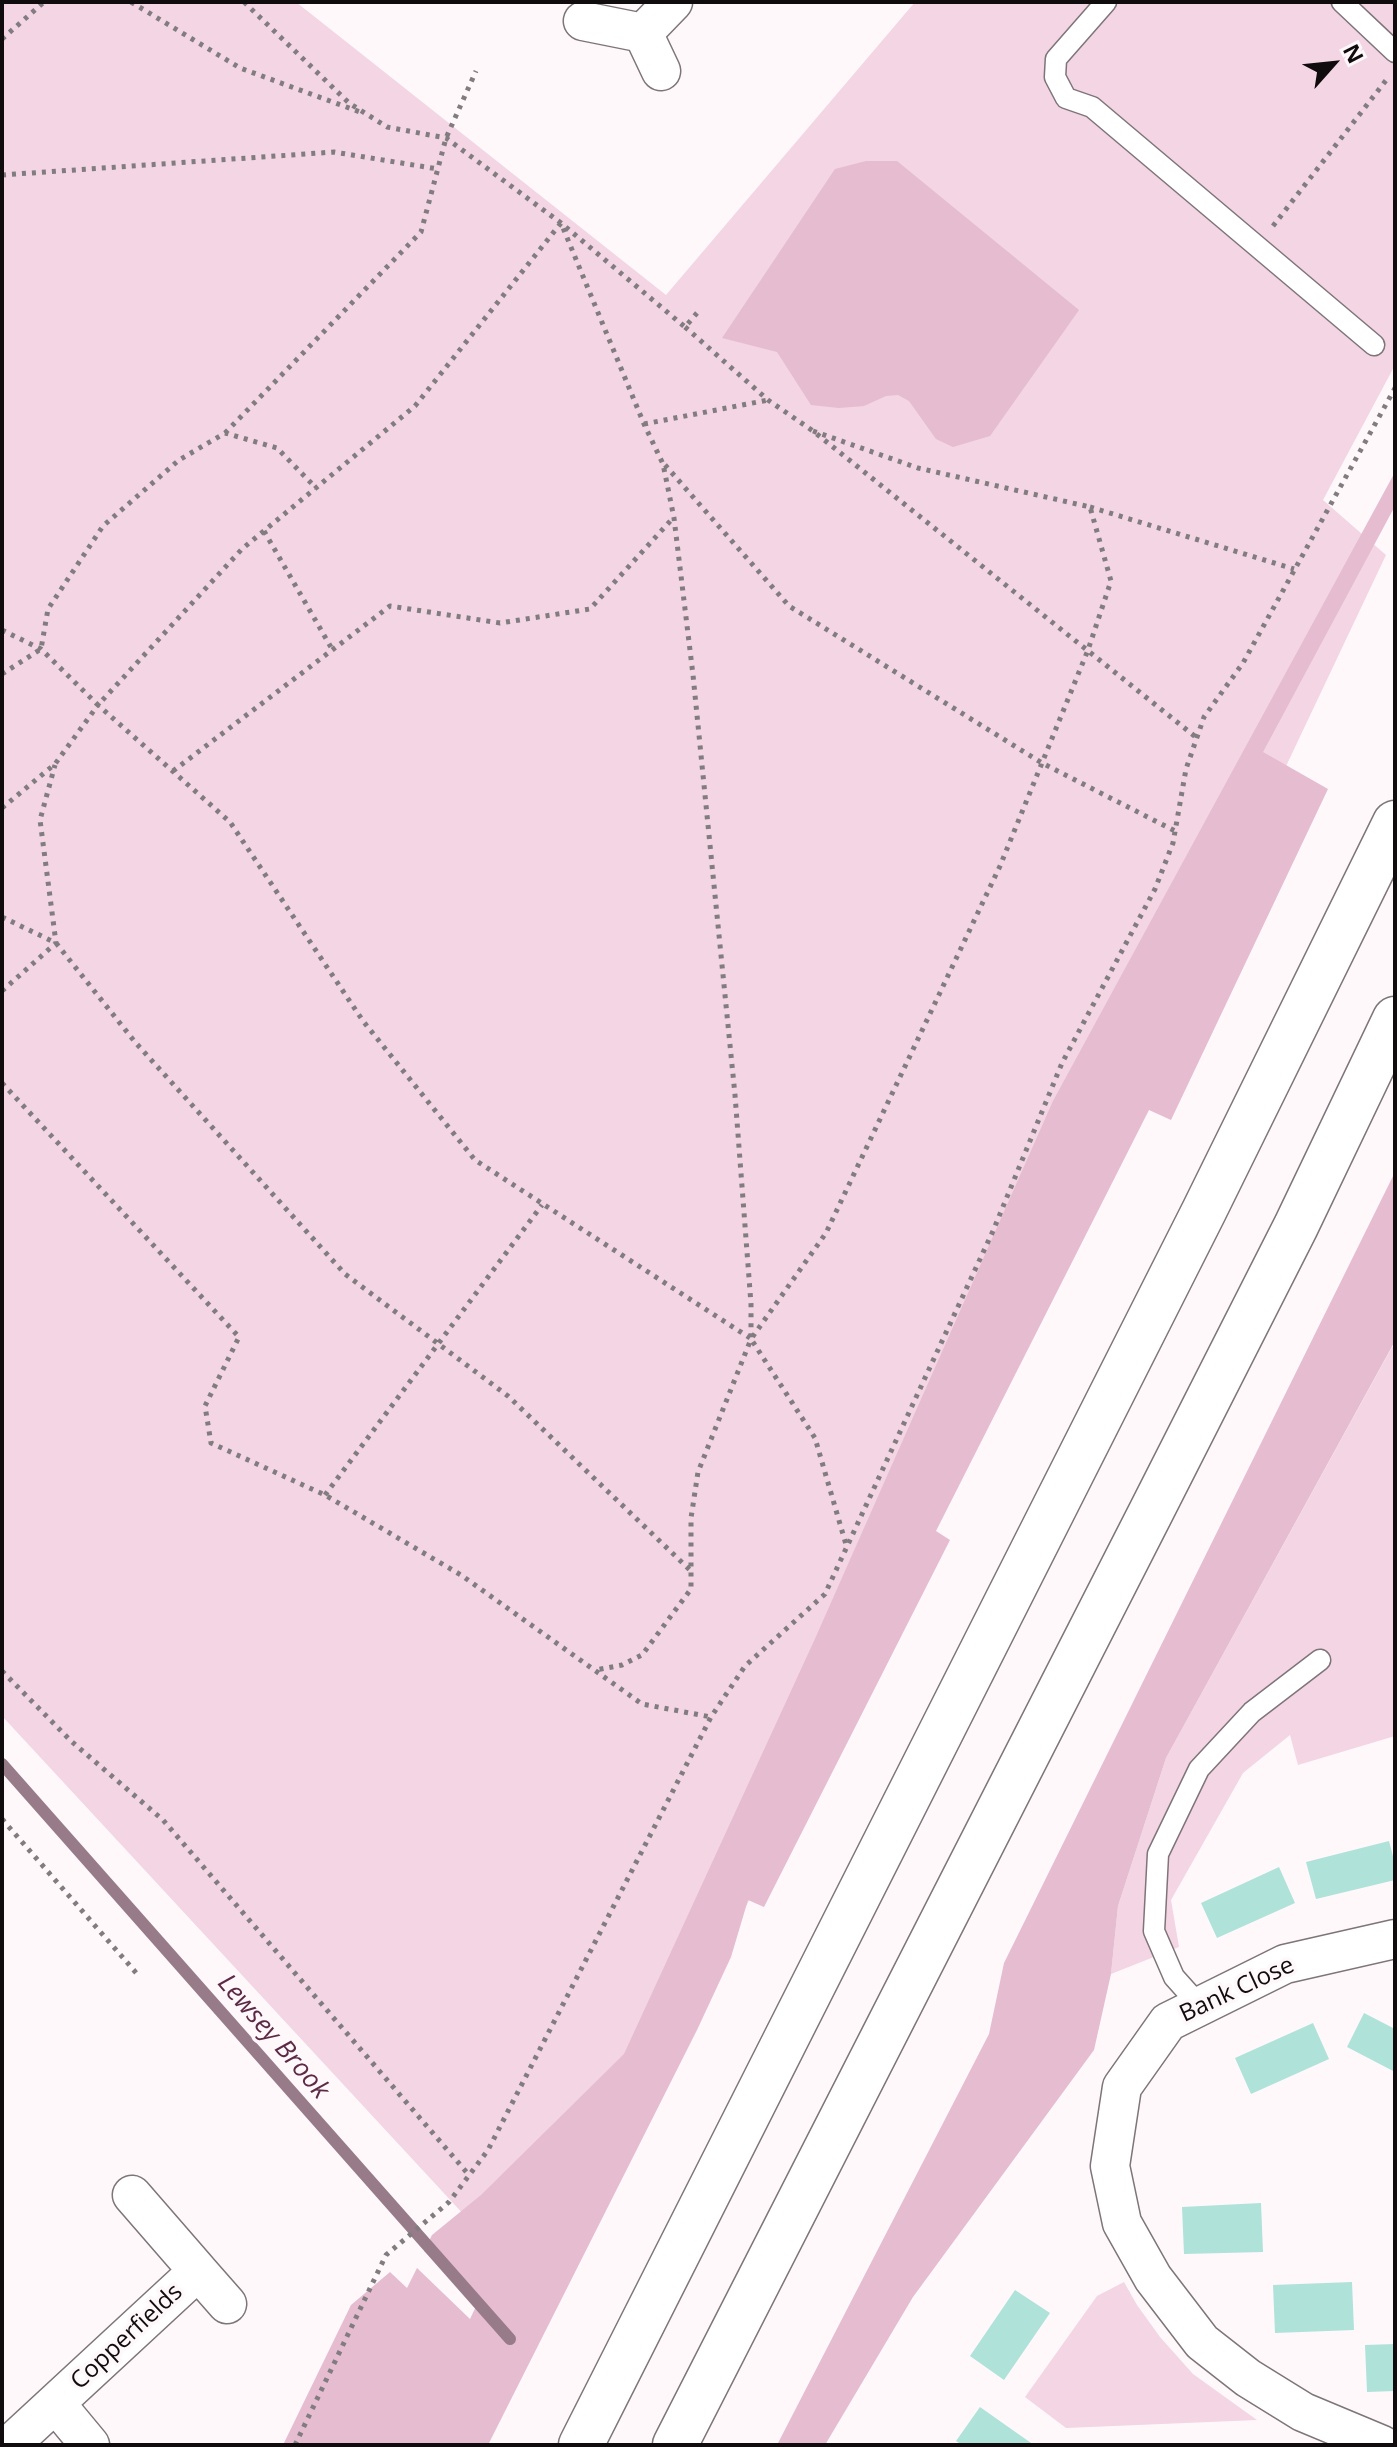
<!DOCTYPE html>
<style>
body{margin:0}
#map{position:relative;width:1397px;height:2447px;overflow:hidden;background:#fef8fb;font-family:"Open Sans",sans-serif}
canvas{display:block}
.frame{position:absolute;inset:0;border:4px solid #100c0e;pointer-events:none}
.north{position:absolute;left:1293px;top:24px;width:80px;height:80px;-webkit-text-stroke:6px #fef8fb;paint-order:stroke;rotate:63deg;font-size:22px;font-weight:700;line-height:32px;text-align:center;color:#100c0e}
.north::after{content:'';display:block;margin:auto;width:28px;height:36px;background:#100c0e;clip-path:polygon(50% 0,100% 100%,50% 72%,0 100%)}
</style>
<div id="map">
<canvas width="1397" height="2447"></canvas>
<div class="frame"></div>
<div class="north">N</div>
</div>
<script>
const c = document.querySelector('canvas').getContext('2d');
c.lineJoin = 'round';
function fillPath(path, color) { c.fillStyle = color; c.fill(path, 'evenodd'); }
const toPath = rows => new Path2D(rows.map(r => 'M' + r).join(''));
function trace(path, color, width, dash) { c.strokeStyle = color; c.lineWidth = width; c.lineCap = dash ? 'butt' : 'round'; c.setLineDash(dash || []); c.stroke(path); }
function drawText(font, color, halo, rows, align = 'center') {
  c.font = font + ' "Open Sans",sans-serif'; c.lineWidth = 7; c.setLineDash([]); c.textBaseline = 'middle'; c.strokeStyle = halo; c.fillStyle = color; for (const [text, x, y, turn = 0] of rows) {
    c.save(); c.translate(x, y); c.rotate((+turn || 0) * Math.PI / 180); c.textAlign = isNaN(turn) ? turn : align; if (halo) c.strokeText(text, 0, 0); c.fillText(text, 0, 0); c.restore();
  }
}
const green = toPath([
 [2,2,296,2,666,295,915,2,1395,2,1395,365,1323,500,1386,555,554,2312,2,1716],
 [1392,1347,1395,1348,1395,1736,1298,1765,1290,1735,1243,1773,1171,1900,1179,1947,1111,1974,1118,1906,1166,1758],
 [1124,2282,1137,2305,1160,2337,1193,2374,1257,2420,1066,2428,1025,2397,1097,2296]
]);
const forest = toPath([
 [866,161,897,161,1079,310,990,436,953,447,936,439,909,401,898,395,886,396,864,406,839,408,811,405,777,352,722,338,835,169],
 [1395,472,1395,506,1263,752,1328,789,1171,1120,1149,1110,936,1531,950,1540,764,1907,748,1900,731,1957,697,2030,488,2445,283,2445,351,2305,390,2272,407,2288,417,2268,470,2319,480,2298,424,2251,432,2235,481,2195,624,2054,814,1641,1053,1101],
 [1395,1172,1395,1341,1166,1758,1118,1906,1111,1974,1094,2050,913,2297,825,2445,777,2445,989,2034,1004,1963]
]);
const stream = toPath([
 [2,1764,510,2339]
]);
const building = toPath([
 [1389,1841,1395,1864,1395,1880,1316,1899,1306,1862],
 [1279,1867,1295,1903,1217,1938,1201,1903],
 [1364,2013,1395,2029,1395,2072,1347,2047],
 [1313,2023,1329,2059,1251,2094,1235,2058],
 [1261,2203,1263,2252,1184,2254,1182,2207],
 [1352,2282,1354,2330,1275,2333,1273,2285],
 [1015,2290,1050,2313,1004,2380,970,2356],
 [1395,2344,1395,2391,1367,2392,1365,2345],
 [980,2407,1014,2431,1034,2445,962,2445,956,2441]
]);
const path = toPath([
 [131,2,240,68,360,112],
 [244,2,349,103,387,127,446,138,561,223,685,327,697,313],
 [2,39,44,2],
 [2,175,334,152,438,169],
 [1273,226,1387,79],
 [685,327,768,400,813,431,1197,738],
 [644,424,768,400],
 [813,431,918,468,1090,507,1111,581,1088,650,1000,866,826,1233,751,1339,815,1438,847,1548],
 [225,433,421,232,446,138,476,71],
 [665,465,789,606,1042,763,1175,831],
 [1090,507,1294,569],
 [264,531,332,649],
 [2,630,41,649,98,705,242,549,415,406,561,223,644,424,663,464,674,518,693,675,735,1095,751,1304,751,1339,698,1472,691,1518,691,1589,642,1655,622,1665,596,1670],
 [2,674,41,649,48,609,103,526,179,460,225,433,277,448,316,488],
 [173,771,390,606,500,623,590,609,673,518],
 [2,808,55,764,98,705,230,822,363,1021,475,1160,750,1338],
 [2,917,56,943,135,1042,345,1274,508,1396,690,1570],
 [2,991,56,943,40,820,55,765],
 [2,1083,239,1337,205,1406,211,1443,325,1495,461,1575,642,1704,711,1717],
 [325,1495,542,1205],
 [2,1671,71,1741,163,1820,469,2175],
 [2,1819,138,1975],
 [295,2445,386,2255,449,2202,488,2150,711,1717,745,1666,825,1594,993,1231,1062,1063,1155,889,1173,843,1186,769,1204,717,1243,663,1395,388]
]);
const service = toPath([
 [1106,2,1056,59,1055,77,1066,98,1092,107,1374,345],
 [1342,2,1395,52],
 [1200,2006,1174,1977,1154,1931,1158,1854,1199,1769,1252,1712,1320,1660]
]);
const minor = toPath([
 [583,21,643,33,661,71],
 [643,33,673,2],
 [198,2271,227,2304],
 [56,2404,90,2445],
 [10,2445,198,2271,132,2195],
 [1382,2445,1303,2412,1248,2378,1202,2342,1153,2278,1122,2223,1110,2166,1122,2087,1168,2022,1285,1964,1395,1939]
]);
const motorway = toPath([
 [581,2445,1204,1211,1395,823],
 [675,2445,1152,1510,1296,1226,1395,1019]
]);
const streetNames = [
 ["Bank Close",1237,1990,-25],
 ["Copperfields",127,2337,-43]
];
const waterNames = [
 ["Lewsey Brook",273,2037,49]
];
fillPath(green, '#f3d5e3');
fillPath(forest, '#e5bcd0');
trace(stream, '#987b89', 12);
fillPath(building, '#afe2d9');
trace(service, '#7e7479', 23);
trace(minor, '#7e7479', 41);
trace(motorway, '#7e7479', 47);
trace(path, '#817c7f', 5, [4, 6]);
trace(service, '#fff', 20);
trace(minor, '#fff', 38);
trace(motorway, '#fff', 44);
drawText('24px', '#100c0e', '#fef8fb', streetNames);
drawText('italic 26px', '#5d2a46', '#fef8fb', waterNames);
</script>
